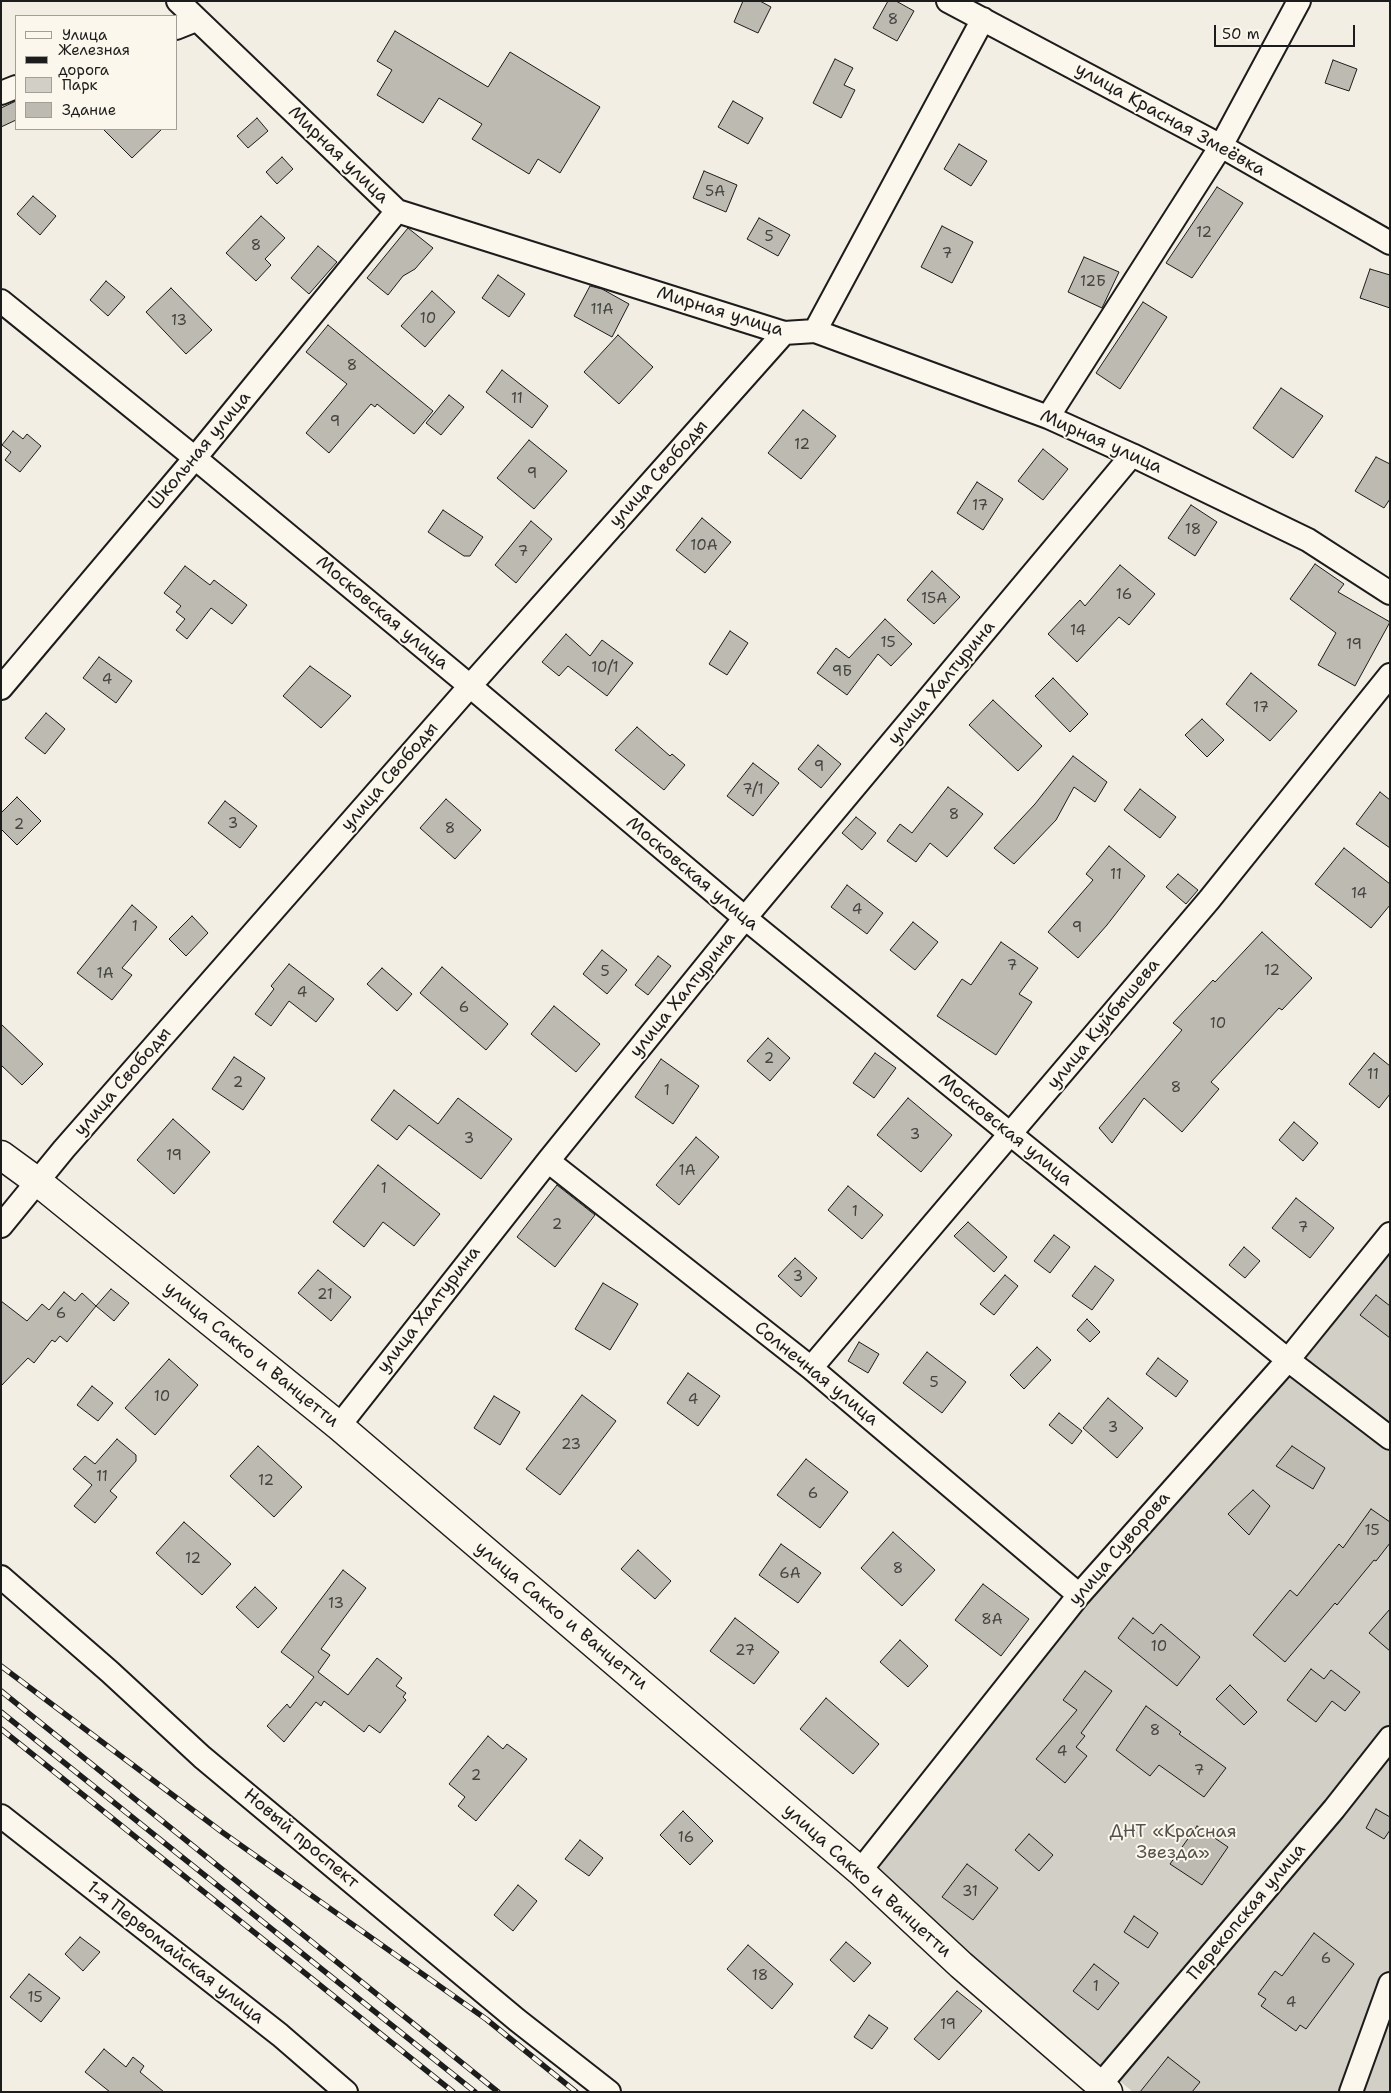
<!DOCTYPE html>
<meta charset="utf-8">
<style>
body{margin:0}
#map{position:relative;width:1391px;height:2093px;overflow:hidden;background:#f2eee4;font-family:"Shantell Sans",sans-serif}
canvas{display:block}
.frame{position:absolute;inset:0;border:2px solid #1c1c1c;pointer-events:none}
.legend{position:absolute;left:15px;top:15px;width:162px;height:115px;box-sizing:border-box;background:#fbf7ec;border:1px solid #a29f99;margin:0;padding:6px 9px;list-style:none;font-size:15px;color:#1c1c1c}
.legend li{display:flex;align-items:center;gap:10px;height:25px}
.legend b{width:25px;border:1px solid #a29f99}
.scale{position:absolute;left:1214px;top:25px;width:141px;height:22px;box-sizing:border-box;border:2px solid #1c1c1c;border-top:0;padding-left:6px;font-size:15px;line-height:18px;white-space:nowrap;color:#1c1c1c;-webkit-text-stroke:4px #fbf7ec;paint-order:stroke}
</style>
<div id="map">
<canvas width="1391" height="2093"></canvas>
<div class="frame"></div>
<ul class="legend">
<li><b style="height:6px;background:#fbf7ec"></b>Улица</li>
<li><b style="height:6px;background:#1c1c1c"></b>Железная дорога</li>
<li><b style="height:14px;background:#d2cfc6"></b>Парк</li>
<li><b style="height:14px;background:#bdbab1"></b>Здание</li>
</ul>
<div class="scale">50 m</div>
</div>
<script>
const c = document.querySelector('canvas').getContext('2d');
c.lineJoin = 'round';
function fillPath(path, color) { c.fillStyle = color; c.fill(path, 'evenodd'); }
const toPath = rows => new Path2D(rows.map(r => 'M' + r).join(''));
function trace(path, color, width, dash) { c.strokeStyle = color; c.lineWidth = width; c.lineCap = dash ? 'butt' : 'round'; c.setLineDash(dash || []); c.stroke(path); }
function drawText(font, color, halo, rows, align = 'center') {
  c.font = font + ' "Shantell Sans",sans-serif'; c.lineWidth = 4; c.setLineDash([]); c.textBaseline = 'middle'; c.strokeStyle = halo; c.fillStyle = color; for (const [text, x, y, turn = 0] of rows) {
    c.save(); c.translate(x, y); c.rotate((+turn || 0) * Math.PI / 180); c.textAlign = isNaN(turn) ? turn : align; if (halo) c.strokeText(text, 0, 0); c.fillText(text, 0, 0); c.restore();
  }
}
const green = toPath([
 [1390,1252,1390,2092,1133,2092,969,1957,877,1871,1085,1598,1288,1379,1313,1350]
]);
const building = toPath([
 [743,1,760,1,771,7,758,33,734,22,743,1],
 [888,1,896,1,914,11,897,41,873,28,888,1],
 [395,31,488,87,510,52,600,107,560,173,538,159,529,174,472,139,482,124,439,98,423,123,377,95,392,70,377,61,395,31],
 [835,59,853,68,844,85,855,90,841,118,813,103,835,59],
 [1333,60,1357,69,1349,91,1325,83,1333,60],
 [16,101,16,120,1,127,1,108,16,101],
 [733,101,763,118,748,144,718,127,733,101],
 [257,118,268,131,248,148,237,136,257,118],
 [103,129,162,129,132,158,103,129],
 [959,144,987,161,971,186,944,169,959,144],
 [282,157,293,169,277,184,266,172,282,157],
 [704,171,737,185,726,212,693,198,704,171],
 [1217,187,1243,203,1192,278,1166,263,1217,187],
 [33,196,56,216,40,235,17,214,33,196],
 [261,216,285,238,265,259,271,265,256,281,226,253,261,216],
 [759,218,790,235,778,256,747,239,759,218],
 [942,226,973,242,952,283,921,267,942,226],
 [408,228,433,248,415,269,403,276,388,295,367,278,408,228],
 [318,246,337,262,309,294,291,278,318,246],
 [1084,257,1119,272,1102,308,1068,292,1084,257],
 [1370,269,1390,275,1390,308,1360,298,1370,269],
 [498,275,525,294,509,317,482,298,498,275],
 [106,281,125,297,108,316,90,300,106,281],
 [590,286,602,289,629,304,612,337,574,316,590,286],
 [171,288,212,330,186,354,146,312,171,288],
 [432,291,455,312,425,347,401,326,432,291],
 [1143,302,1167,317,1120,389,1096,373,1143,302],
 [328,325,433,411,414,434,377,404,375,407,371,404,329,453,306,433,347,384,306,352,328,325],
 [618,335,653,367,619,404,584,372,618,335],
 [502,370,548,406,532,428,486,392,502,370],
 [1281,388,1323,416,1293,458,1253,428,1281,388],
 [449,395,464,407,441,435,426,423,449,395],
 [803,410,836,436,801,479,768,453,803,410],
 [13,431,23,439,27,434,41,446,20,472,5,460,11,452,2,445,13,431],
 [529,440,567,471,534,509,497,478,529,440],
 [1043,449,1068,469,1043,500,1018,481,1043,449],
 [1376,457,1390,464,1390,499,1384,508,1355,491,1376,457],
 [977,482,1003,499,983,530,957,513,977,482],
 [1191,505,1217,522,1195,556,1168,538,1191,505],
 [443,510,483,537,470,556,464,556,428,532,443,510],
 [702,518,731,542,705,573,676,550,702,518],
 [531,521,552,539,516,583,495,565,531,521],
 [1315,564,1344,584,1338,592,1390,622,1355,686,1318,665,1336,633,1290,599,1315,564],
 [1120,565,1155,594,1129,625,1119,617,1077,662,1048,634,1080,600,1085,606,1120,565],
 [185,566,210,585,214,580,247,605,232,624,211,608,187,639,176,630,185,619,176,612,181,606,164,593,185,566],
 [932,571,960,597,934,624,907,600,932,571],
 [885,619,912,644,891,666,878,654,847,695,817,673,836,648,849,658,885,619],
 [730,631,748,643,727,675,709,664,730,631],
 [566,634,590,656,602,640,633,663,607,696,568,666,559,676,542,662,566,634],
 [99,657,132,681,116,703,83,678,99,657],
 [310,666,351,696,321,728,283,696,310,666],
 [1251,673,1297,711,1270,741,1226,704,1251,673],
 [1053,678,1088,714,1070,732,1035,696,1053,678],
 [993,700,1042,746,1018,771,969,725,993,700],
 [46,713,65,729,45,754,25,738,46,713],
 [1202,719,1224,740,1207,757,1185,735,1202,719],
 [637,727,670,756,672,754,685,765,664,790,615,750,637,727],
 [818,745,841,764,821,788,798,769,818,745],
 [1073,756,1107,782,1095,802,1074,787,1056,820,1014,864,994,848,1035,804,1073,756],
 [753,763,779,783,753,816,727,796,753,763],
 [948,787,983,814,947,857,930,843,916,862,887,841,900,824,912,833,948,787],
 [1140,789,1176,817,1160,838,1124,810,1140,789],
 [1380,792,1390,800,1390,848,1356,824,1380,792],
 [17,797,41,821,17,845,1,829,1,813,17,797],
 [446,799,481,830,455,859,420,828,446,799],
 [225,801,257,826,240,848,208,823,225,801],
 [856,817,876,833,862,850,842,833,856,817],
 [1109,846,1145,876,1107,925,1078,958,1048,932,1093,880,1086,874,1109,846],
 [1344,848,1390,884,1390,905,1371,928,1315,884,1344,848],
 [1178,874,1198,890,1186,904,1166,887,1178,874],
 [847,885,883,913,867,934,831,907,847,885],
 [132,905,157,927,122,968,132,975,112,1000,77,973,132,905],
 [192,916,208,933,186,956,169,939,192,916],
 [913,922,938,942,915,970,890,950,913,922],
 [1262,932,1312,978,1282,1010,1279,1008,1211,1082,1219,1089,1182,1132,1144,1098,1112,1143,1099,1128,1182,1030,1173,1023,1213,980,1215,982,1262,932],
 [1001,942,1038,968,1019,994,1032,1002,996,1055,937,1016,962,979,971,985,1001,942],
 [602,950,627,970,607,994,583,974,602,950],
 [658,956,671,966,648,995,635,985,658,956],
 [289,964,334,999,316,1022,289,1001,271,1026,255,1014,274,989,271,986,289,964],
 [442,967,508,1024,486,1050,420,993,442,967],
 [382,968,412,994,397,1011,367,984,382,968],
 [554,1006,600,1044,576,1072,531,1034,554,1006],
 [1,1024,43,1064,22,1085,1,1065,1,1024],
 [768,1038,790,1058,770,1081,747,1061,768,1038],
 [875,1053,896,1068,874,1098,853,1083,875,1053],
 [1374,1053,1390,1066,1390,1094,1379,1108,1349,1084,1374,1053],
 [234,1057,265,1078,243,1110,212,1089,234,1057],
 [661,1059,699,1086,673,1124,635,1097,661,1059],
 [394,1090,438,1124,458,1098,512,1139,481,1179,409,1125,397,1140,371,1120,394,1090],
 [908,1098,952,1135,921,1172,877,1135,908,1098],
 [173,1119,210,1152,174,1194,137,1160,173,1119],
 [1294,1122,1318,1143,1303,1161,1279,1140,1294,1122],
 [696,1137,719,1157,679,1205,656,1185,696,1137],
 [378,1165,440,1214,414,1246,383,1222,364,1247,333,1222,378,1165],
 [557,1185,595,1215,555,1267,517,1237,557,1185],
 [848,1186,883,1215,862,1239,828,1210,848,1186],
 [1296,1198,1334,1228,1310,1258,1272,1228,1296,1198],
 [968,1222,1007,1257,994,1272,954,1236,968,1222],
 [1054,1235,1070,1247,1050,1273,1034,1261,1054,1235],
 [1244,1247,1260,1261,1245,1278,1229,1265,1244,1247],
 [795,1258,817,1278,801,1297,778,1276,795,1258],
 [1095,1266,1114,1280,1092,1310,1072,1296,1095,1266],
 [318,1270,351,1297,331,1321,298,1293,318,1270],
 [1005,1275,1018,1286,994,1315,980,1304,1005,1275],
 [603,1283,638,1304,610,1350,575,1329,603,1283],
 [111,1289,129,1303,114,1321,96,1306,111,1289],
 [64,1292,75,1301,82,1293,96,1306,67,1342,60,1336,55,1342,52,1340,34,1363,28,1358,1,1386,1,1301,27,1321,42,1304,49,1310,64,1292],
 [1376,1295,1390,1306,1390,1338,1360,1315,1376,1295],
 [1087,1319,1100,1332,1090,1342,1077,1330,1087,1319],
 [859,1342,879,1354,868,1373,848,1361,859,1342],
 [1037,1347,1051,1360,1024,1389,1010,1375,1037,1347],
 [927,1352,966,1382,942,1413,903,1383,927,1352],
 [1158,1358,1188,1381,1176,1397,1146,1374,1158,1358],
 [169,1359,198,1385,155,1435,125,1408,169,1359],
 [688,1373,720,1396,698,1426,667,1403,688,1373],
 [92,1386,113,1403,98,1421,77,1405,92,1386],
 [582,1395,616,1421,560,1495,526,1469,582,1395],
 [494,1396,520,1412,500,1445,474,1428,494,1396],
 [1108,1398,1143,1428,1117,1458,1083,1428,1108,1398],
 [1059,1413,1082,1431,1072,1444,1049,1425,1059,1413],
 [117,1439,136,1455,136,1461,110,1491,117,1497,95,1523,74,1506,92,1485,73,1469,85,1456,95,1464,117,1439],
 [258,1446,302,1487,274,1517,230,1476,258,1446],
 [1292,1446,1325,1468,1313,1489,1276,1466,1292,1446],
 [806,1459,848,1492,820,1528,777,1495,806,1459],
 [1253,1490,1270,1506,1249,1535,1228,1514,1253,1490],
 [1371,1509,1390,1522,1390,1543,1376,1561,1374,1560,1337,1605,1335,1603,1285,1662,1253,1635,1290,1590,1297,1596,1339,1544,1343,1548,1371,1509],
 [184,1522,231,1564,202,1595,156,1553,184,1522],
 [893,1532,935,1570,902,1606,861,1568,893,1532],
 [781,1544,821,1573,798,1603,759,1575,781,1544],
 [638,1550,671,1581,655,1599,621,1569,638,1550],
 [343,1570,366,1588,321,1649,330,1655,318,1672,348,1695,377,1658,402,1678,396,1686,406,1693,403,1697,406,1700,380,1733,369,1725,364,1732,324,1701,321,1706,316,1702,284,1742,267,1726,287,1704,290,1708,314,1677,281,1652,343,1570],
 [983,1584,1029,1619,1001,1656,955,1620,983,1584],
 [255,1587,277,1608,258,1628,236,1607,255,1587],
 [1390,1609,1390,1651,1369,1633,1390,1609],
 [735,1618,779,1652,754,1684,710,1651,735,1618],
 [1133,1618,1153,1634,1161,1624,1200,1657,1177,1686,1118,1638,1133,1618],
 [900,1640,928,1666,908,1687,880,1662,900,1640],
 [1311,1669,1324,1679,1331,1670,1360,1692,1345,1711,1332,1701,1316,1722,1287,1700,1311,1669],
 [1085,1671,1112,1691,1081,1733,1085,1736,1076,1747,1087,1756,1065,1783,1036,1759,1077,1710,1063,1700,1085,1671],
 [1230,1685,1257,1712,1244,1725,1216,1699,1230,1685],
 [826,1698,879,1744,853,1774,800,1729,826,1698],
 [1146,1706,1181,1732,1179,1734,1226,1768,1204,1797,1159,1765,1150,1776,1116,1750,1146,1706],
 [488,1736,503,1749,507,1744,527,1759,476,1821,458,1806,465,1797,449,1784,488,1736],
 [1376,1809,1390,1817,1390,1830,1384,1839,1366,1828,1376,1809],
 [683,1811,713,1841,690,1865,660,1835,683,1811],
 [1197,1826,1228,1847,1202,1885,1170,1864,1197,1826],
 [1029,1834,1053,1855,1039,1871,1015,1850,1029,1834],
 [580,1840,603,1858,589,1876,565,1859,580,1840],
 [967,1864,998,1888,973,1920,942,1897,967,1864],
 [518,1885,537,1901,513,1931,494,1915,518,1885],
 [1134,1916,1158,1933,1148,1948,1124,1932,1134,1916],
 [1314,1933,1354,1964,1306,2029,1300,2025,1296,2031,1261,2006,1266,1999,1258,1994,1275,1971,1282,1976,1314,1933],
 [80,1937,100,1952,83,1971,65,1954,80,1937],
 [846,1942,871,1963,854,1982,830,1960,846,1942],
 [748,1945,793,1984,772,2009,727,1969,748,1945],
 [1094,1964,1119,1983,1098,2010,1073,1991,1094,1964],
 [29,1974,60,1998,41,2022,10,1997,29,1974],
 [957,1991,982,2011,939,2060,914,2039,957,1991],
 [869,2015,888,2028,872,2049,854,2037,869,2015],
 [104,2049,126,2067,133,2057,144,2066,140,2072,164,2092,110,2092,85,2072,104,2049],
 [1168,2057,1200,2082,1192,2092,1140,2092,1168,2057]
]);
const street = toPath([
 [178,1,397,211,784,333,815,331,1048,417,1132,455,1308,540,1390,593],
 [948,1,1221,146,1390,243],
 [176,28,196,20],
 [1,93,16,87],
 [1,301,195,458,470,686,745,918,1288,1360,1390,1438],
 [815,331,983,19],
 [1048,417,1221,146,1299,1],
 [1,688,195,458,397,211],
 [548,1161,811,1368,1079,1595],
 [1,1226,64,1149,470,686,784,333],
 [811,1368,1209,900,1390,675],
 [339,1426,548,1161,745,918,1132,455],
 [1,1577,110,1672,202,1757,517,2020,609,2092],
 [1,1816,280,2035,346,2092],
 [860,1871,1079,1595,1288,1360,1390,1234],
 [1101,2084,1334,1809,1390,1738],
 [1351,2092,1390,1984]
]);
const secondary = toPath([
 [1,1155,38,1182,339,1426,860,1871,961,1965,1108,2092]
]);
const rail = toPath([
 [1,1666,222,1832,486,2019,576,2092],
 [1,1691,498,2092],
 [1,1712,475,2092],
 [1,1729,453,2092]
]);
const numberNames = [
 ["8",893,20],
 ["5А",715,192],
 ["12",1204,233],
 ["5",769,237],
 ["8",256,246],
 ["7",947,254],
 ["12Б",1093,282],
 ["11А",602,310],
 ["10",428,319],
 ["13",179,321],
 ["8",352,366],
 ["11",517,399],
 ["9",335,422],
 ["12",802,445],
 ["9",532,474],
 ["17",980,506],
 ["18",1193,530],
 ["10А",704,546],
 ["7",523,552],
 ["16",1124,595],
 ["15А",934,599],
 ["14",1078,631],
 ["15",888,643],
 ["19",1354,645],
 ["10/1",605,668],
 ["9Б",842,672],
 ["4",107,680],
 ["17",1261,708],
 ["9",819,767],
 ["7/1",753,790],
 ["8",954,815],
 ["3",233,824],
 ["2",19,825],
 ["8",450,829],
 ["11",1116,875],
 ["14",1359,894],
 ["4",857,910],
 ["1",135,927],
 ["9",1077,928],
 ["7",1012,966],
 ["12",1272,971],
 ["5",605,972],
 ["1А",105,974],
 ["4",302,993],
 ["6",464,1008],
 ["10",1218,1024],
 ["2",769,1059],
 ["11",1373,1075],
 ["2",238,1083],
 ["8",1176,1088],
 ["1",667,1091],
 ["3",915,1135],
 ["3",469,1139],
 ["19",174,1156],
 ["1А",687,1171],
 ["1",384,1189],
 ["1",855,1212],
 ["2",557,1225],
 ["7",1303,1228],
 ["3",798,1277],
 ["21",325,1295],
 ["6",61,1314],
 ["5",934,1383],
 ["10",162,1397],
 ["4",693,1400],
 ["3",1113,1428],
 ["23",571,1445],
 ["11",102,1477],
 ["12",266,1481],
 ["6",813,1494],
 ["15",1372,1531],
 ["12",193,1559],
 ["8",898,1569],
 ["6А",790,1574],
 ["13",336,1604],
 ["8А",992,1620],
 ["10",1159,1647],
 ["27",745,1651],
 ["8",1155,1731],
 ["4",1062,1752],
 ["7",1199,1771],
 ["2",476,1776],
 ["16",686,1838],
 ["31",970,1892],
 ["6",1326,1959],
 ["18",760,1976],
 ["1",1096,1987],
 ["15",35,1998],
 ["4",1291,2003],
 ["19",948,2025]
];
const streetNames = [
 ["улица Красная Змеёвка",1170,120,29],
 ["Мирная улица",338,155,44],
 ["Мирная улица",720,312,17],
 ["Мирная улица",1101,442,24],
 ["Школьная улица",200,451,-50],
 ["улица Свободы",659,474,-48],
 ["Московская улица",382,613,40],
 ["улица Халтурина",942,683,-50],
 ["улица Свободы",390,777,-49],
 ["Московская улица",692,874,40],
 ["улица Халтурина",683,995,-51],
 ["улица Куйбышева",1104,1024,-50],
 ["улица Свободы",123,1082,-49],
 ["Московская улица",1005,1130,39],
 ["улица Халтурина",429,1310,-52],
 ["улица Сакко и Ванцетти",251,1355,39],
 ["Солнечная улица",816,1374,39],
 ["улица Суворова",1120,1549,-49],
 ["улица Сакко и Ванцетти",561,1616,40],
 ["Новый проспект",301,1839,40],
 ["улица Сакко и Ванцетти",867,1881,42],
 ["Перекопская улица",1247,1912,-50],
 ["1-я Первомайская улица",175,1953,38]
];
const parkNames = [
 ["ДНТ «Красная",1173,1832],
 ["Звезда»",1173,1853]
];
fillPath(green, '#d2cfc6');
fillPath(building, '#bdbab1');
trace(building, '#1c1c1c', 1);
trace(street, '#1c1c1c', 26);
trace(secondary, '#1c1c1c', 31);
trace(street, '#fbf7ec', 22);
trace(secondary, '#fbf7ec', 28);
trace(rail, '#1c1c1c', 5.5);
trace(rail, '#fbf7ec', 4, [11]);
drawText('15px', '#444441', null, numberNames);
drawText('18px', '#1c1c1c', '#fbf7ec', streetNames);
drawText('18px', '#53524f', '#fbf7ec', parkNames);
</script>
